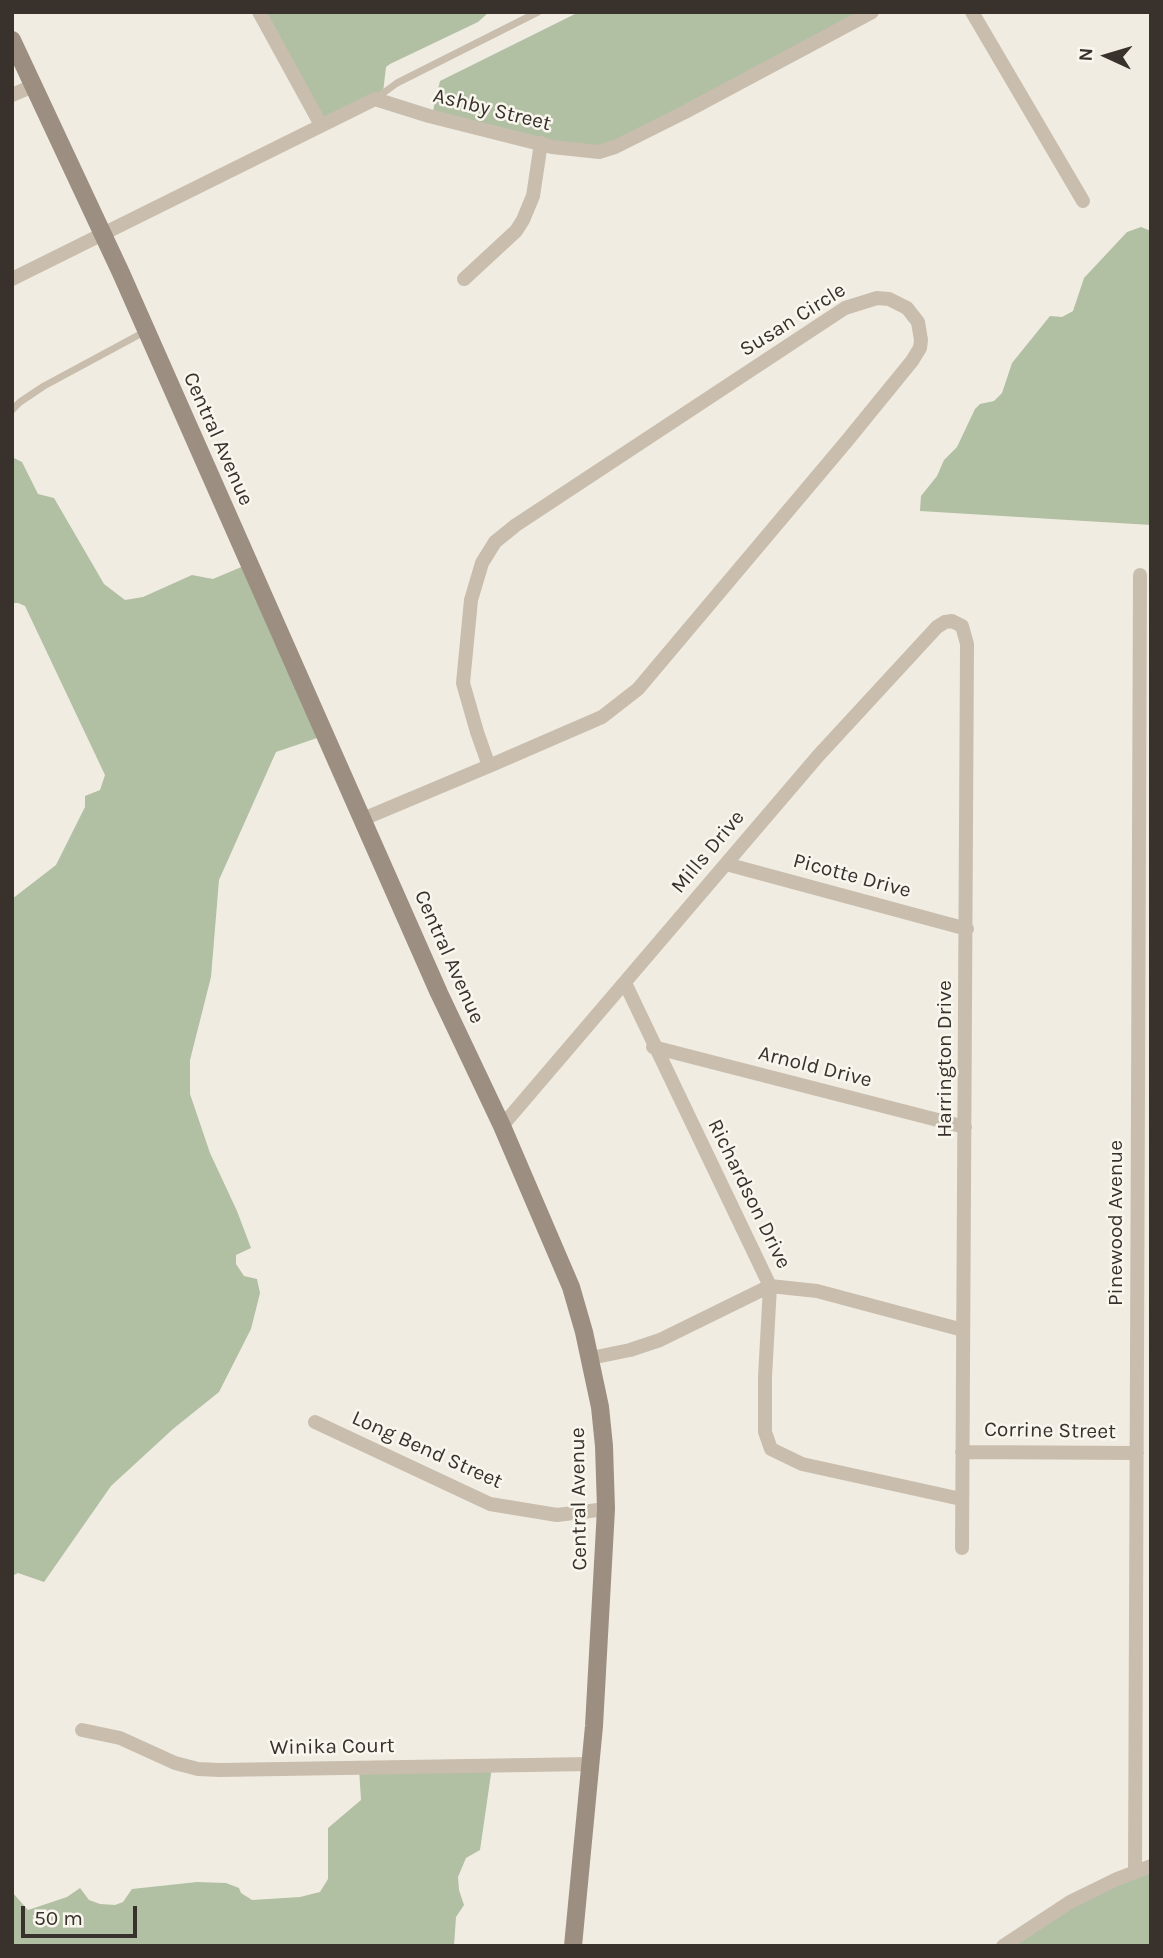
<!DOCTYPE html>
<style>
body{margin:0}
#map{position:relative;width:1163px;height:1958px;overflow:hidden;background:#f1ece2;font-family:Karla,sans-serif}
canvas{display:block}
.frame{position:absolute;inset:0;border:14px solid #38312c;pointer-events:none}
.north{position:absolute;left:1072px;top:21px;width:70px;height:70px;-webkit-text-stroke:5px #f9f6ee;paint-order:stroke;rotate:274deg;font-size:19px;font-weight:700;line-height:28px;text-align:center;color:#38312c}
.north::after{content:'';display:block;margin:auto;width:24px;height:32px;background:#38312c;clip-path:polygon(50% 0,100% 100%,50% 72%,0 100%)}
.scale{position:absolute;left:21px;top:1906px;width:116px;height:32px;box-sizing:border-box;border:4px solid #38312c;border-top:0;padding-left:9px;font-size:21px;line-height:24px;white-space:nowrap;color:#38312c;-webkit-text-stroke:5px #f9f6ee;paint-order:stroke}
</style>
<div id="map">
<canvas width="1163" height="1958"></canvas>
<div class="frame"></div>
<div class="north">N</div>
<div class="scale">50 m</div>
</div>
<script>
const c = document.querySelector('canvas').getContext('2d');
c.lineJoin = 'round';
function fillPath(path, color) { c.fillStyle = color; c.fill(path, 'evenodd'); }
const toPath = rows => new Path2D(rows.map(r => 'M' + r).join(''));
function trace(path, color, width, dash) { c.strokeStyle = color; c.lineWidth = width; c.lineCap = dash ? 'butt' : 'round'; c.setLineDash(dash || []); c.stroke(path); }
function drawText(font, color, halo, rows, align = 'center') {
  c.font = font + ' Karla,sans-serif'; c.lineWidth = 5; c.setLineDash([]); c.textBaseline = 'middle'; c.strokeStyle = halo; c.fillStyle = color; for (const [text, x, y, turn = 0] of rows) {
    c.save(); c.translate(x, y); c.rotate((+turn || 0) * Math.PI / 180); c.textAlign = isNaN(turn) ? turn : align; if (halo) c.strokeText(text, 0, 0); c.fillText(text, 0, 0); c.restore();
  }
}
const green = toPath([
 [258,12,489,12,478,22,390,64,386,67,382,101,322,123],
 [579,12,869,12,607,149,548,146,432,115,440,81],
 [1141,227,1151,231,1151,525,920,511,921,496,937,476,944,460,957,447,975,409,980,404,994,401,1002,393,1012,363,1050,316,1062,317,1073,311,1084,278,1127,232],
 [12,457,22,462,38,494,54,498,104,584,125,600,143,597,192,575,213,579,246,565,323,736,276,752,219,880,211,977,190,1060,190,1094,210,1153,237,1211,251,1248,236,1255,236,1264,244,1276,257,1279,260,1293,251,1329,219,1392,173,1429,111,1486,44,1582,18,1573,12,1576,12,899,56,865,85,807,85,796,100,790,105,775,25,606,18,603,12,603],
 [492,1767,480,1850,466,1858,458,1877,459,1890,464,1905,456,1917,454,1946,12,1946,12,1892,28,1910,67,1897,80,1888,89,1900,100,1904,115,1905,123,1902,132,1889,197,1882,226,1883,239,1888,241,1893,252,1900,300,1897,320,1892,328,1879,328,1828,361,1800,359,1768],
 [1151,1865,1151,1946,1001,1946]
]);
const service = toPath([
 [375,99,397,83,538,12],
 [12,410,20,402,44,386,146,331]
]);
const minor = toPath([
 [259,12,321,125],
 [972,12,1083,201],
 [12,95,33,86],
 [12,279,375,99,429,116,552,147,599,152,615,147,685,112,872,12],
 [464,279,516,231,523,220,533,196,541,143],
 [877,298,889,299,907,308,918,322,921,340,920,348,912,361,846,442,638,689,602,717,489,766,477,732,463,683,471,600,482,563,495,542,516,525,845,308,877,298],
 [363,819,489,766],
 [726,864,967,929],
 [625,983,770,1286,765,1377,765,1432,771,1449,802,1464,961,1499],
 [653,1047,965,1127],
 [502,1126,818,756,937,627,945,622,952,621,962,626,967,644,962,1548],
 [591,1358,630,1350,660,1340,770,1286,817,1291,963,1330],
 [315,1422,490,1504,557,1515,606,1509],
 [962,1452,1137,1453],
 [82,1730,120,1738,175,1763,198,1769,220,1770,591,1764],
 [1135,1871,1140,575],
 [1003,1946,1070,1902,1117,1879,1151,1866]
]);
const secondary = toPath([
 [12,40,121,273,439,993,502,1126,571,1287,584,1332,600,1407,604,1446,606,1509,594,1726,573,1946]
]);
const streetNames = [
 ["Ashby Street",492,110,14],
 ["Susan Circle",793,320,-32],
 ["Central Avenue",218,439,66],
 ["Mills Drive",708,852,-50],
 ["Picotte Drive",852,876,15],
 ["Central Avenue",449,957,66],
 ["Harrington Drive",945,1059,-90],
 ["Arnold Drive",815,1067,14],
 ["Richardson Drive",749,1194,64],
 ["Pinewood Avenue",1116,1223,-90],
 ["Corrine Street",1050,1431,1],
 ["Long Bend Street",427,1450,24],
 ["Central Avenue",579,1499,-91],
 ["Winika Court",332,1747,-1]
];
fillPath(green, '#b1bfa3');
trace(service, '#c9beae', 7);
trace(minor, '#c9beae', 14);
trace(secondary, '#9c8e80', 18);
drawText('21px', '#38312c', '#f9f6ee', streetNames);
</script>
